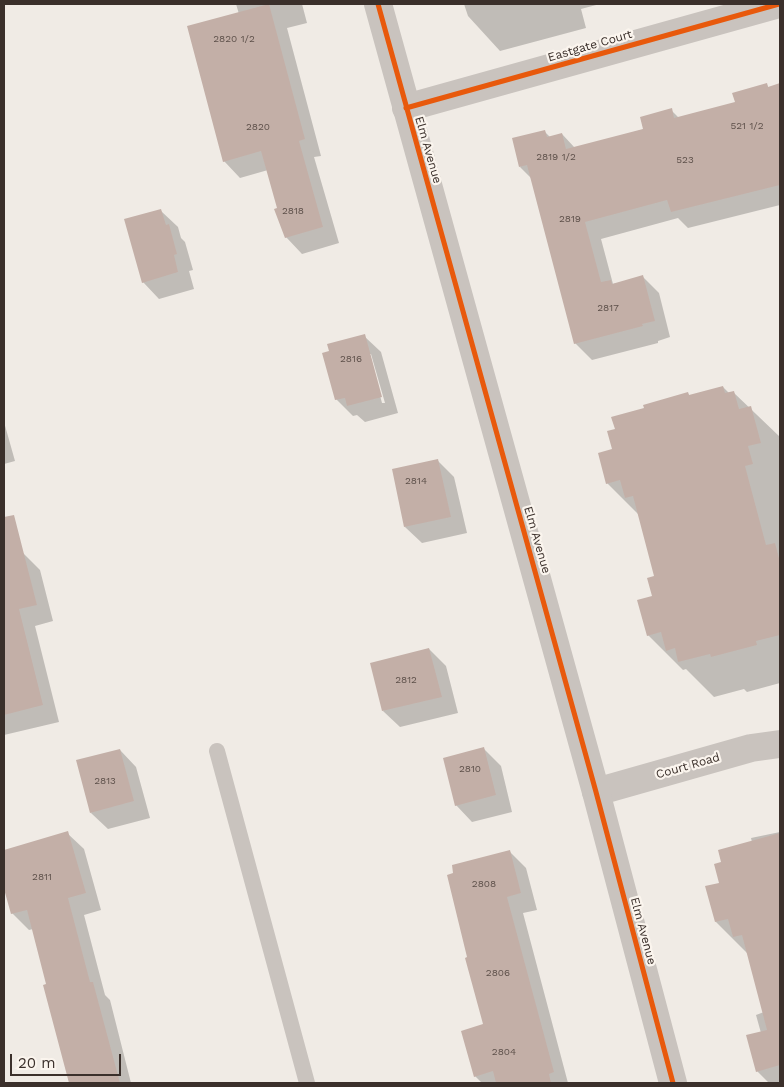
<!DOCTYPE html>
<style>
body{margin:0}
#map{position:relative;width:784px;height:1087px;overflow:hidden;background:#f0ebe5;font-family:"Work Sans",sans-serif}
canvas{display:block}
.frame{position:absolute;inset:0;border:5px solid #3b302b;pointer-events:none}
.scale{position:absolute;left:10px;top:1054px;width:111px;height:22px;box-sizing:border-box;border:2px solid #3b302b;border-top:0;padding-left:6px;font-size:15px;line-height:18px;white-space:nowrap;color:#3b302b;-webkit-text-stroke:4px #fbf5ee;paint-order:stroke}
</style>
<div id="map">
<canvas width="784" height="1087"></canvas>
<div class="frame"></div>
<div class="scale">20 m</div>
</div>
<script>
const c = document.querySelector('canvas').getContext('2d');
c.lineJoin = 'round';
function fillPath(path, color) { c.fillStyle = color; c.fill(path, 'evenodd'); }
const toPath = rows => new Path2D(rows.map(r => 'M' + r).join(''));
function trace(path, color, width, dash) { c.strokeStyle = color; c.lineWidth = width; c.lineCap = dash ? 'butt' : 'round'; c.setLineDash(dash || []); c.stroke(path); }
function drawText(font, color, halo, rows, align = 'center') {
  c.font = font + ' "Work Sans",sans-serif'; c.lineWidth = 4.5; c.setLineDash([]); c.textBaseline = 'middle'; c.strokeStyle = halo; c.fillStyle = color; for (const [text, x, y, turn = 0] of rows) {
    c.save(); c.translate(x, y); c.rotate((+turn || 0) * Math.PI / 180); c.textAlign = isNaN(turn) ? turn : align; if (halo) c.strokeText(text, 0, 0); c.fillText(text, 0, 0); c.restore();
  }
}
const shadow = toPath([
 [236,4,302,4,307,23,287,28,321,156,314,157,339,243,302,254,286,237,268,170,240,178,224,161,239,14],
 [464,4,600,4,581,9,586,28,500,51,468,16],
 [767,85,769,88,780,85,780,205,688,228,678,218,601,239,613,284,643,277,659,293,670,337,658,341,658,343,592,360,575,343,532,179,520,167,544,131,550,137,562,134,575,148,645,129,671,110,679,118,736,103],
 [161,211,178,227,181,238,185,242,193,270,189,271,194,289,159,299,143,282],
 [364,336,381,352,398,413,365,422,357,415,353,416,336,399],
 [369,354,371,354,385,403,382,403],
 [723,387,729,393,733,392,780,437,780,501,779,501,780,506,780,683,747,692,744,689,714,697,686,669,683,670,648,635,655,577,639,515,607,483,616,430,646,409,688,394,690,396],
 [4,422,15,461,4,464],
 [438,461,454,477,467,533,422,543,405,527],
 [23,553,40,570,53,621,35,626,59,722,4,735,4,558],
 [429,649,446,666,458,713,400,727,383,711],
 [484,749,501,766,512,812,472,822,456,805],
 [120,750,136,767,150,818,108,829,91,813],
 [780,832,780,1083,769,1083,757,1071,761,1033,756,1015,764,1012,748,954,716,922,723,863,752,842,751,838],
 [67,833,84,849,101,910,84,915,105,995,110,1000,131,1083,70,1083,44,986,47,985,33,929,29,930,12,913,4,884,4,867,10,865],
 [509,851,526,868,537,910,523,913,568,1083,482,1083,475,1076,484,1025,469,958]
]);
const building = toPath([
 [269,4,305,139,299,141,323,227,285,238,274,209,277,208,261,151,223,162,187,26],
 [767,83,768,87,780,83,780,185,671,212,667,200,585,222,601,282,611,280,612,284,643,275,655,321,642,324,643,326,574,344,527,165,519,167,512,138,545,130,547,137,562,133,566,149,643,129,640,117,672,108,674,118,735,102,732,93],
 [161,209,166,225,169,224,177,254,174,255,178,272,142,283,124,219],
 [365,334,382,397,347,406,345,398,335,400,322,353,329,351,327,344],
 [723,386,725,393,734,391,739,409,751,406,761,443,748,446,753,464,745,466,766,545,775,543,780,562,780,635,756,641,757,645,711,657,710,654,678,662,675,648,666,651,661,632,647,636,637,600,652,596,647,578,654,576,633,496,625,498,620,480,606,484,598,453,612,449,607,431,615,429,611,417,644,408,643,405,688,392,689,395],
 [438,459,451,517,404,527,392,469],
 [14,515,37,605,19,609,43,705,4,715,4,517],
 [429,648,442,697,382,711,370,663],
 [484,747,496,795,455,806,443,758],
 [120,749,134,801,90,813,76,760],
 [68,831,86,893,68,898,90,982,93,982,120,1083,69,1083,43,985,46,984,27,910,11,914,4,889,4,850],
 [780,833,780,1065,756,1072,746,1035,767,1030,742,935,733,937,728,919,715,922,705,886,719,883,714,864,721,862,718,850],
 [510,850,521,893,507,897,554,1072,549,1074,551,1083,496,1083,493,1071,474,1077,461,1031,483,1024,465,958,467,957,447,875,453,873,452,865]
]);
const service = toPath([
 [217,751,307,1083]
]);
const minor = toPath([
 [406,108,779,4],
 [596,792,751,748,780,744]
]);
const tertiary = toPath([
 [378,4,596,792,673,1083]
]);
const cycleway = toPath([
 [378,4,596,792,673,1083],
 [406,108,779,4]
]);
const numberNames = [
 ["2820 1/2",234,39],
 ["521 1/2",747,126],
 ["2820",258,127],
 ["2819 1/2",556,157],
 ["523",685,160],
 ["2818",293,211],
 ["2819",570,219],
 ["2817",608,308],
 ["2816",351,359],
 ["2814",416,481],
 ["2812",406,680],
 ["2810",470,769],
 ["2813",105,781],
 ["2811",42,877],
 ["2808",484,884],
 ["2806",498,973],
 ["2804",504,1052]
];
const streetNames = [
 ["Eastgate Court",590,46,-16],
 ["Elm Avenue",428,150,74],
 ["Elm Avenue",537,540,74],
 ["Court Road",688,766,-16],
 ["Elm Avenue",643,931,75]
];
fillPath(shadow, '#0003');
fillPath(building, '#c3afa7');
trace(service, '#c9c3be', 16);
trace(minor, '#c9c3be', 28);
trace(tertiary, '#c9c3be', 28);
trace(cycleway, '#e8590c', 5);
drawText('10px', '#5d504a', null, numberNames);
drawText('12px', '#3b302b', '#fbf5ee', streetNames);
</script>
